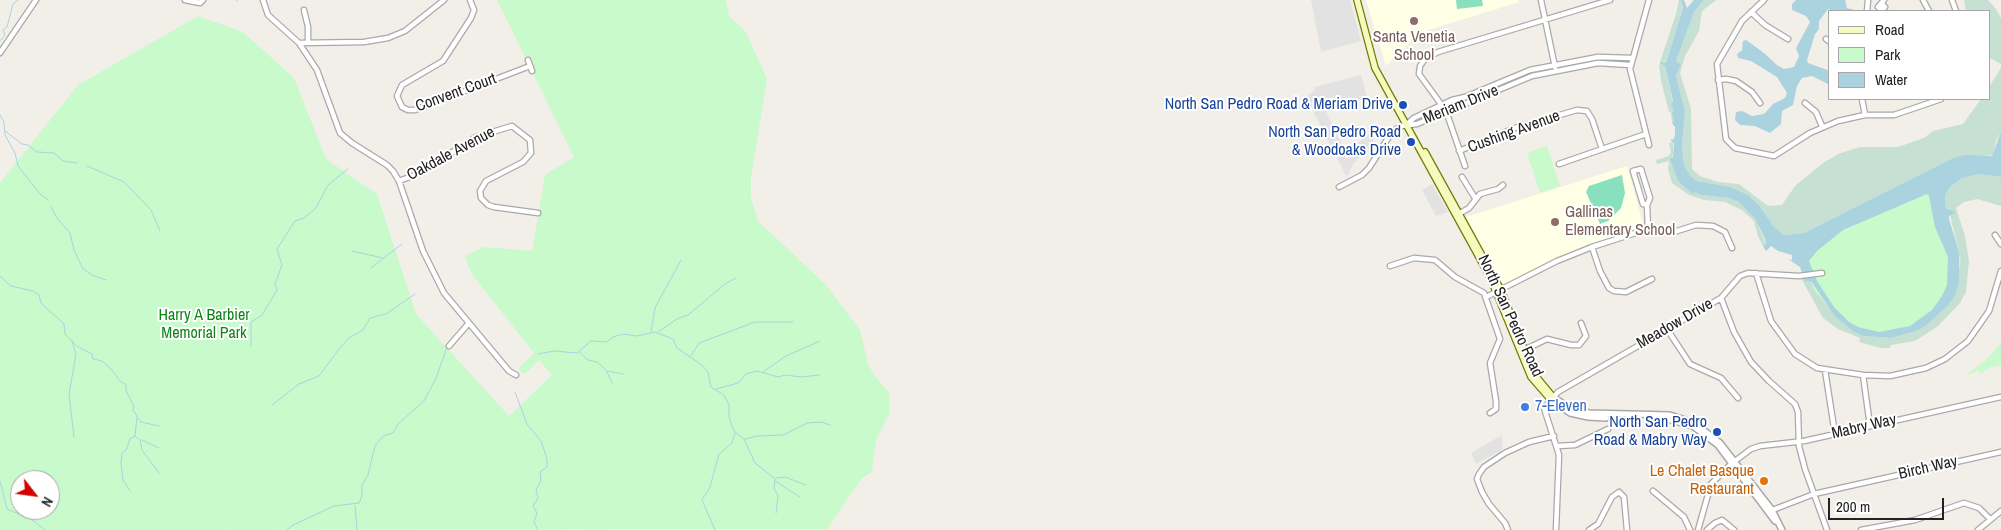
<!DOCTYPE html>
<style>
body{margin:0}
#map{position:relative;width:2001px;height:530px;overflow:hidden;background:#f2efe9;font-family:"Archivo Narrow",sans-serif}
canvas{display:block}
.legend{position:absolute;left:1828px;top:10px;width:162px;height:90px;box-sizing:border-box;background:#fff;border:1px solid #a7a7a7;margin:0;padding:6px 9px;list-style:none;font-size:15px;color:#222}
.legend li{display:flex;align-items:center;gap:10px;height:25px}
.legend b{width:25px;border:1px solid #a7a7a7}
.north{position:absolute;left:10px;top:470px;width:50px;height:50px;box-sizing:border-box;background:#fff;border:1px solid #a7a7a7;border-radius:50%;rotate:120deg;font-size:14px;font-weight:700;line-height:20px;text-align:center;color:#222}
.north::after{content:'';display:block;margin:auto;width:18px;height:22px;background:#d40000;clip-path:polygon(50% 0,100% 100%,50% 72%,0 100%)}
.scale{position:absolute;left:1828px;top:498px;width:116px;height:22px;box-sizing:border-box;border:2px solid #222;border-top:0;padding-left:6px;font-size:15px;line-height:18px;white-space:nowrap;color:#222;-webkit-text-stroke:4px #fff;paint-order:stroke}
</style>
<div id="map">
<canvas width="2001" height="530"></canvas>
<ul class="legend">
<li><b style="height:6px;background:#f7fabf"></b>Road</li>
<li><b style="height:14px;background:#c8facc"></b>Park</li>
<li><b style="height:14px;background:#aad3df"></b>Water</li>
</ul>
<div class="north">N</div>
<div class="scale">200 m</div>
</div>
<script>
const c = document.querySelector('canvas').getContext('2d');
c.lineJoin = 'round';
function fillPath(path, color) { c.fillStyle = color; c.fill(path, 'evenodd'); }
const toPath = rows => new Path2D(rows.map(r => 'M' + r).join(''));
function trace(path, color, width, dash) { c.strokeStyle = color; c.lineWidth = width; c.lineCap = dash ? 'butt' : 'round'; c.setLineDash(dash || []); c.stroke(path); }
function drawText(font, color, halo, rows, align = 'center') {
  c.font = font + ' "Archivo Narrow",sans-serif'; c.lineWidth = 4; c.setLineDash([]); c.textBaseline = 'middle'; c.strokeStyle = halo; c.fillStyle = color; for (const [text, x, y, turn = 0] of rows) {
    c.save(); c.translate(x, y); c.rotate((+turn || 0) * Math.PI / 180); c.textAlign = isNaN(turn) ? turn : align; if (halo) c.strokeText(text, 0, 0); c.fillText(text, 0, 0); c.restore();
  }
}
const education = toPath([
 [1366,0,1518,0,1519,2,1419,33,1386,66],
 [1627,166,1644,227,1588,244,1503,285,1466,217]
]);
const wetland = toPath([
 [1679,0,1681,0,1683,4,1679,21,1666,63,1660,62,1676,14],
 [1704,0,1716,0,1702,11,1699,31,1685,56,1680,73,1691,109,1692,169,1700,176,1718,182,1739,184,1768,206,1782,205,1795,186,1823,163,1838,154,1860,147,1898,147,1924,138,1933,131,1963,124,1981,99,1990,99,1990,85,2001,68,2001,132,1996,141,1993,155,1953,158,1804,233,1784,235,1774,227,1759,205,1748,195,1731,187,1697,181,1689,177,1684,165,1682,148,1685,111,1676,76,1681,64,1676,61,1694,12],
 [1964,0,1988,0,1996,9,2001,18,2001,64,1990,58,1990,11,1966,11],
 [1659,64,1665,66,1675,113,1674,122,1672,123,1671,112,1669,112,1661,81],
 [1673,142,1673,154,1671,159,1678,181,1701,195,1729,198,1739,202,1755,219,1766,244,1763,246,1758,236,1754,221,1742,210,1725,202,1704,200,1689,195,1672,183,1668,169,1669,161,1657,164,1656,160,1669,156,1671,152,1669,143],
 [1979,174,2001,177,2001,206,1977,199,1964,202,1956,208,1965,236,1969,261,1966,292,1960,303,1938,326,1915,341,1891,345,1890,348,1881,348,1859,342,1860,338,1838,329,1823,318,1801,278,1811,281,1864,336,1891,338,1916,331,1927,325,1956,294,1959,283,1959,252,1949,211,1946,209,1945,196,1949,188,1962,178]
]);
const park = toPath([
 [497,0,726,0,729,16,746,32,767,79,751,177,751,198,758,221,826,285,860,330,868,364,874,375,890,394,889,414,876,440,872,472,862,478,827,529,0,530,0,183,78,85,198,16,243,32,294,78,326,159,377,194,416,314,509,416,552,375,539,360,526,373,522,373,520,371,519,368,534,353,471,273,465,256,484,247,532,251,545,175,574,157],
 [20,480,50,480,50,510,20,510],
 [1547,146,1560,186,1540,193,1527,153],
 [1938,188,1961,261,1950,301,1911,330,1871,336,1838,317,1814,290,1800,250,1873,203],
 [2001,343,2001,365,1991,367,1980,374,1979,370,1969,375,1968,373,1985,361]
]);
const pitch = toPath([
 [1456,0,1482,0,1483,6,1457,9],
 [1622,175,1625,193,1621,208,1608,221,1600,224,1586,192,1589,186]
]);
const parking = toPath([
 [1311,0,1350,0,1361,41,1321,52],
 [1361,75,1367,98,1326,108,1318,95,1346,153,1344,154,1346,159,1349,157,1348,153,1376,126,1378,129,1373,141,1374,143,1352,165,1349,174,1346,176,1306,97,1315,90,1314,87],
 [1432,184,1448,212,1436,216,1422,190],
 [1502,435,1502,450,1476,464,1471,453]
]);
const water = toPath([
 [1681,0,1684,0,1687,8,1694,0,1704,0,1694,12,1676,61,1681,64,1676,76,1685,111,1682,148,1684,165,1690,176,1697,181,1731,187,1748,195,1759,205,1774,227,1784,235,1804,233,1953,158,1966,155,1992,156,2001,132,2001,177,1979,174,1962,178,1949,188,1945,196,1946,209,1954,211,1955,213,1949,216,1949,219,1959,252,1959,283,1956,294,1948,305,1927,325,1916,331,1891,338,1864,336,1853,331,1835,316,1811,281,1805,281,1800,267,1788,259,1792,260,1792,255,1778,251,1771,246,1766,251,1763,246,1766,244,1765,239,1755,219,1739,202,1729,198,1701,195,1695,192,1693,194,1678,181,1670,159,1673,157,1674,143,1670,140,1674,139,1675,134,1675,127,1672,123,1674,122,1672,114,1674,109,1671,106,1673,101,1665,66,1660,64,1660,62,1666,63,1679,21,1683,7],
 [1927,194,1929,196,1935,227,1948,257,1947,285,1942,296,1932,310,1910,326,1879,332,1858,327,1849,322,1834,307,1817,281,1809,261,1817,251,1843,230],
 [1796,0,1845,0,1847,8,1858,11,1834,11,1828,9,1819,21,1819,29,1815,34,1807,60,1808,63,1830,71,1830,85,1812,76,1802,78,1797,86,1793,105,1782,111,1781,124,1770,133,1755,126,1740,125,1735,120,1736,112,1742,111,1752,116,1764,114,1773,104,1785,98,1787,93,1777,77,1751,61,1738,58,1737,54,1742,50,1743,41,1746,40,1764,53,1777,65,1784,69,1794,67,1799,56,1796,48,1810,22,1806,16,1792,10,1792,4]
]);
const stream = toPath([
 [237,1,237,0],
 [0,41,5,35,3,30,7,27,13,4,18,0],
 [0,115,4,122,5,135,15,153,18,166,40,194,48,200],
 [5,131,22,144,28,145,37,152,54,153,63,161,77,163],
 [87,166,124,182,151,210,160,231],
 [51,207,57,218,70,233,74,250,83,269,92,275,106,280],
 [352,251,383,258],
 [371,268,402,244],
 [0,276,11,286,33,291,39,295,41,303,64,324,65,334,78,347,92,354,93,359,102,361,111,369,120,381,126,385,126,391,134,406,133,410,137,416,135,436,140,440,142,450,159,473],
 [651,332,655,308,681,260],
 [658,332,677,319,688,315,725,284,736,278],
 [72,341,76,354,69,394,74,437],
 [251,346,251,322,262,315,277,290,275,284,282,265,277,249,295,221,304,218,316,208,328,185,348,169],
 [579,352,588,360,597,362,607,371,623,374],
 [538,354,554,351,577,353,591,341,607,342,613,337,623,334,637,336,655,332,673,339,677,348,702,365,708,372,711,387,724,395,729,405,729,417,734,431,744,439,755,463,775,479,774,488,778,496,776,513],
 [691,356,699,343,755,322,793,322],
 [607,372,612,383],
 [763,372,786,356,820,341],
 [716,389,738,383,746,374,757,371,778,377,785,375,801,377,820,375],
 [515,392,527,424,541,441,547,459,547,467,540,472,541,481,536,490,538,498,533,506,537,513,534,522,538,530],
 [272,405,299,384,319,376,339,349,349,338,363,330,370,318,386,314,415,294],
 [138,418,141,422,159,426],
 [745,439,757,436,783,435,807,423,821,422,830,425],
 [142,440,159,448],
 [776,478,785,477,806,485],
 [0,481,7,509,31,519,45,530],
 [775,481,800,497],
 [130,491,123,480,121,463,122,453,126,450,130,439,135,436],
 [355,506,357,530],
 [287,530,293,525,334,506,359,503,362,496,362,485,368,475,375,446,383,436,393,433,398,424,424,401,436,378,447,347],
 [715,530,702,500,710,487,719,454,732,443,735,433]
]);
const minor = toPath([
 [185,0,200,3,203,0],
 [263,0,268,15,299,43,317,70,340,133,352,143,387,165,393,171,399,181,423,251,444,293,509,371,516,375],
 [470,0,474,10,471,18,443,61,402,85,397,96,402,107,408,110,415,110,530,66],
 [1541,0,1555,67],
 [1764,0,1742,21,1717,64,1726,139,1735,148,1774,156,1810,133,1838,121,1865,115,1894,115,1941,99],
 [1923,0,1929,11],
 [1952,0,1956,11],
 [1882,4,1885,7,1882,10,1878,7,1884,0],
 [304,10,308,27,308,42],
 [1867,11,1868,0],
 [1751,12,1765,25,1788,39],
 [1826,39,1830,42],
 [299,43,364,42,388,38,405,31,444,0],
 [0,53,36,0],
 [528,60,532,71],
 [1718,80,1726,79,1736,81,1752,92,1760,103],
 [1862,99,1865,115],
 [1805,103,1816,112,1822,126],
 [1407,124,1414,118,1452,100,1465,97,1530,70,1598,57,1632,58],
 [1649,145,1630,69,1649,0],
 [1459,151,1515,128,1577,110,1587,111,1592,119,1602,149],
 [1559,164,1646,134],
 [1465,166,1446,111,1419,74,1420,66,1425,59,1438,52,1610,0],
 [1462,177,1475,198],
 [399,181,420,173,476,137,512,126,530,140,531,153,523,162,486,181,480,191,481,198,488,205,494,207,538,213],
 [1339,187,1362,175,1369,168,1392,132,1401,126,1417,124,1532,76,1598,63,1630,65],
 [1647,205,1643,204,1633,171,1641,169,1650,198,1647,205,1648,229],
 [1457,215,1469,208,1480,194,1498,189,1503,185],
 [1995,235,2001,244],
 [1592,247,1600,271,1609,288,1614,291,1626,292,1652,279],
 [1390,266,1414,258,1435,260,1455,277,1484,293,1500,339,1490,363,1496,401,1496,409,1490,413],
 [1756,273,1771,321,1795,354,1817,368,1863,375,1890,376,1926,368,1945,359,1968,341,1989,311,2001,271],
 [1486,297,1557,261,1592,247,1648,229,1674,232,1696,225,1713,226,1725,232,1732,248],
 [1721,298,1734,332,1751,362,1769,381,1795,404,1798,412,1799,446,1805,469,1827,530],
 [1667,329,1690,364,1721,378,1738,398],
 [449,346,469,323],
 [1522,351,1547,339,1571,345,1579,345,1586,336,1581,323],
 [1825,370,1835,434],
 [1863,375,1870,426],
 [1558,446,1575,445,1608,429],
 [1653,491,1684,517,1690,530],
 [1770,511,1814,494,2001,452],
 [1508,530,1505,523,1489,504,1482,492,1477,479,1479,474,1484,467,1505,453,1529,442,1554,436],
 [1556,530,1559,455,1544,408,1558,392,1721,298,1740,276,1748,273,1799,276,1822,273],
 [1589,530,1598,524,1612,497,1619,492,1624,497,1627,530],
 [1698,530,1711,484,1731,464,1751,449,1760,446,1804,441,2001,397],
 [1707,530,1715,523,1722,520,1734,530],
 [1861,530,1915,520,1964,503,1979,508,1990,519],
 [1978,530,2001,511]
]);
const tertiary = toPath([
 [1553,397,1571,409,1589,413,1670,415,1694,423,1720,443,1772,510,1782,530],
 [1551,400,1570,413,1588,417,1606,418],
 [1667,419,1693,426,1718,445,1775,521]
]);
const secondary = toPath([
 [1357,0,1375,68,1490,277,1531,377,1551,400],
 [1425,152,1501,290,1534,374,1553,397]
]);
const markers = [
 [1414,21,5,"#8d6e63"],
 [1403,105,5,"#1a4fb4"],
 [1411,142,5,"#1a4fb4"],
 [1555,222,5,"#8d6e63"],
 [1525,407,5,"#3f7fe0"],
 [1717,432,5,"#1a4fb4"],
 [1764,481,5,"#e8710a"]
];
const educationNames = [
 ["Santa Venetia",1414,38],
 ["School",1414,56],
 ["Gallinas",1565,213,"left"],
 ["Elementary School",1565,231,"left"]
];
const streetNames = [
 ["Convent Court",456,93,-20],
 ["Meriam Drive",1461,105,-22],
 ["Cushing Avenue",1514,132,-20],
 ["Oakdale Avenue",451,154,-28],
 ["North San Pedro Road",1510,316,65],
 ["Meadow Drive",1675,324,-30],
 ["Mabry Way",1864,427,-13],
 ["Birch Way",1928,468,-13]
];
const transitNames = [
 ["North San Pedro Road & Meriam Drive",1393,105],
 ["North San Pedro Road",1401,133],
 ["& Woodoaks Drive",1401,151],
 ["North San Pedro",1707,423],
 ["Road & Mabry Way",1707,441]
];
const parkNames = [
 ["Harry A Barbier",204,316],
 ["Memorial Park",204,334]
];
const shopNames = [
 ["7-Eleven",1535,407]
];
const foodNames = [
 ["Le Chalet Basque",1754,472],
 ["Restaurant",1754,490]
];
fillPath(education, '#ffffe5');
fillPath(wetland, '#c6e0d4');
fillPath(park, '#c8facc');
fillPath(pitch, '#88e0be');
fillPath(parking, '#e2e2e2');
fillPath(water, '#aad3df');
trace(stream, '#aad3df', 1);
trace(minor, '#a9a9a9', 7);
trace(tertiary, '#a9a9a9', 8);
trace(secondary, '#707d05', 8);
trace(minor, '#fff', 4.5);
trace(tertiary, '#fff', 5);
trace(secondary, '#f7fabf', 5.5);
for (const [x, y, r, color] of markers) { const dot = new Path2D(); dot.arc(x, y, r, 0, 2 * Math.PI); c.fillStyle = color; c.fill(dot); trace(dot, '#fff', 2); }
drawText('16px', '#785e54', '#fff', educationNames);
drawText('16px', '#222', '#fff', streetNames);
drawText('16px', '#164399', '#fff', transitNames, 'right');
drawText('16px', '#0c8416', '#fff', parkNames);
drawText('16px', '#366cbe', '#fff', shopNames, 'left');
drawText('16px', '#c56008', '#fff', foodNames, 'right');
</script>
